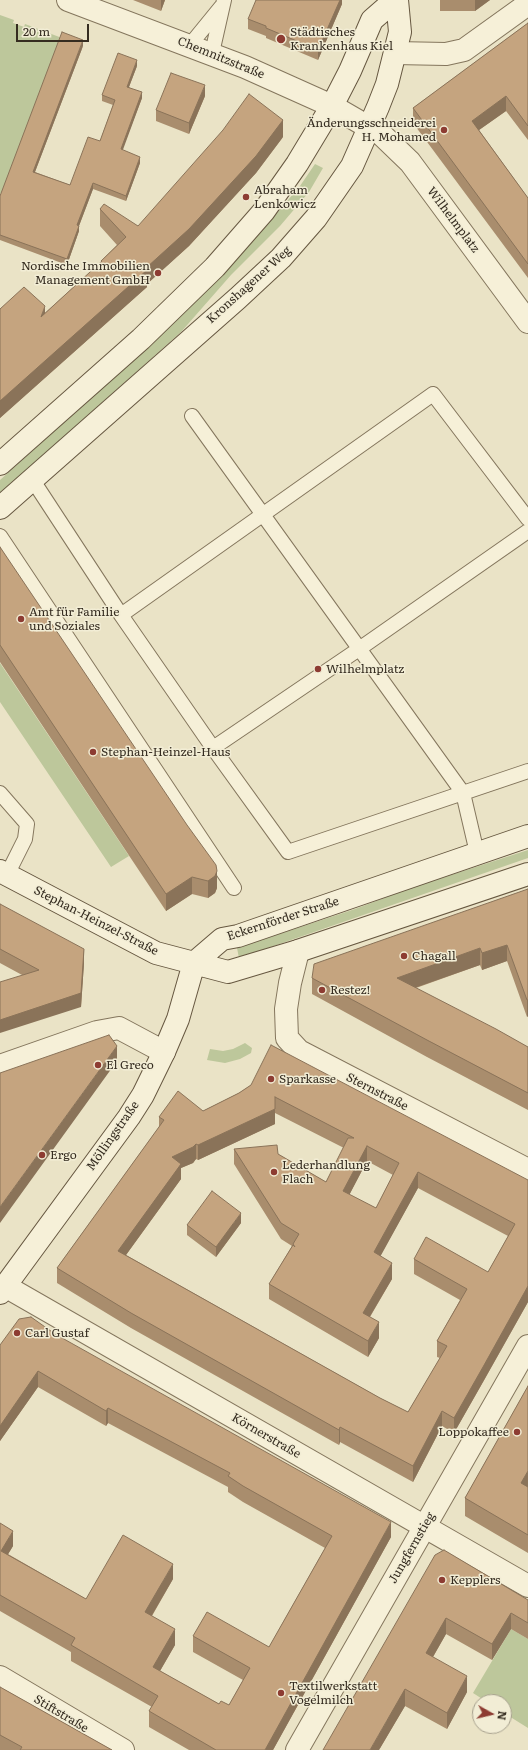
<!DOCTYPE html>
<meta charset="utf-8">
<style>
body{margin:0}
#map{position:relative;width:528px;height:1750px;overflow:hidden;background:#eae3c6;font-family:Literata,serif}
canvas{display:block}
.north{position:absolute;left:472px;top:1694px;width:40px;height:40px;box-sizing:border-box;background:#f2edd5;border:1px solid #a6a08d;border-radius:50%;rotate:98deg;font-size:11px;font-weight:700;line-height:16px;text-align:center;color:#352c20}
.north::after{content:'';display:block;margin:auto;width:14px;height:18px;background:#8d3c32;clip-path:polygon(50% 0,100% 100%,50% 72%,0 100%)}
.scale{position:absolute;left:16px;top:24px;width:73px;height:18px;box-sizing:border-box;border:2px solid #352c20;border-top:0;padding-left:5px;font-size:12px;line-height:14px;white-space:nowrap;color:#352c20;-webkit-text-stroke:3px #f2edd5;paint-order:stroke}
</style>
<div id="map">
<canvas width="528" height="1750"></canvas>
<div class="north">N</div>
<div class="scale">20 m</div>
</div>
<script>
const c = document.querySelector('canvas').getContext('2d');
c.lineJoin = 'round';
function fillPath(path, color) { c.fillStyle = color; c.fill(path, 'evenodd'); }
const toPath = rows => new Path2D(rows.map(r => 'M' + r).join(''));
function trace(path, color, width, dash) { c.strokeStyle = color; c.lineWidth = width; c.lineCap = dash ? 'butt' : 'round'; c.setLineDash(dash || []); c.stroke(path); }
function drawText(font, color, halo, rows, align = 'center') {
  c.font = font + ' Literata,serif'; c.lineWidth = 3; c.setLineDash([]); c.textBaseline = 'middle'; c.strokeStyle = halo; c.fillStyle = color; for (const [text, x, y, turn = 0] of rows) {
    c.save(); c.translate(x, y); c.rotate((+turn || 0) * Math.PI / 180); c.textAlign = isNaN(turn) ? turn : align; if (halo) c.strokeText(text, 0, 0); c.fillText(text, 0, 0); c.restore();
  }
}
const green = toPath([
 [0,15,14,20,13,23,24,27,25,24,62,38,5,188,0,194],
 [315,164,323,168,309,192,280,226,231,275,181,332,0,494,0,480,172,325,270,221,300,186],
 [0,663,129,856,111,867,0,702],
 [528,850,528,858,239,958,237,948,355,909,408,889],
 [245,1043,252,1048,251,1053,240,1059,225,1063,207,1060,210,1049,223,1051,233,1049],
 [511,1629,528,1639,528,1728,504,1713,504,1702,487,1702,473,1693]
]);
const lane = toPath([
 [190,45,221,7],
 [212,53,224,0],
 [192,416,463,793,477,853],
 [32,479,121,615,213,748,288,852,528,771],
 [0,536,234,888],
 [121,615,433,394,528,519],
 [213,748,359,649,528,531],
 [0,793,27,824,25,839,7,875]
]);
const street = toPath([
 [68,0,245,67,332,106,382,135,410,162,528,322],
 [395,53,446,54,464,50,528,4],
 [298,951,290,983,286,1009,287,1038,299,1051,528,1170],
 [0,1066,97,1032,119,1028,164,1052],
 [5,1286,528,1586],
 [0,1677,123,1750],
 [297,1750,528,1346]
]);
const secondary = toPath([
 [0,464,141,339,215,267,264,211,297,164,332,106,350,71,372,20,395,0],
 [0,508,238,298,281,258,316,218,352,166,378,107,387,84,400,32,397,0],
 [0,871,156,953,228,972,298,951,528,874],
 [194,963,222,939,238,936,528,836],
 [0,1293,129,1117,143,1095,164,1052,178,1019,194,963]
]);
const wall = toPath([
 [133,0,165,0,161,11],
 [342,0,342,4,318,60,266,38,266,36,248,29,248,19],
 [440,0,490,0,475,11,440,11],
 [528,23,528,140,506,111,479,130,528,198,528,278,413,123,413,108],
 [83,46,35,172,70,185,100,141,113,105,102,101,102,95,137,66,129,87,142,98,122,150,140,163,126,201,93,189,79,226,79,231,67,265,0,240,0,196],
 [205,96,189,134,156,121,156,110],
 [283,137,256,173,189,246,147,284,147,287,0,418,0,309,45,313,101,262,101,261,117,245,100,226,100,209,138,226],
 [0,547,217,888,215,893,208,898,192,894,166,911,0,662],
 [528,889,528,1016,527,1017,507,961,482,970,480,965,416,988,528,1047,528,1110,427,1057,312,994,312,978],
 [0,904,84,963,81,1007,0,963],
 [251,1085,528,1180,528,1302,483,1382,454,1433,442,1426,413,1482,340,1442,339,1445,131,1328,57,1283,57,1268,159,1127,159,1117,203,1111,239,1093],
 [275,1113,344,1148,326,1182,278,1154,234,1149,234,1164,281,1239,292,1246,269,1284,269,1299,368,1357,379,1338,370,1317,392,1279,380,1256,418,1188,508,1236,488,1272,414,1259,414,1274,460,1300,437,1341,437,1357,440,1358,408,1412,380,1398,126,1255,181,1179,181,1168,193,1163,196,1159,198,1160,275,1124],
 [367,1161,393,1175,376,1208,349,1195],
 [241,1223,216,1257,187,1235,187,1225],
 [55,1334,391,1537,273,1750,189,1750,149,1727,149,1711,152,1707,71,1661,71,1652,0,1611,0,1523,13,1546,8,1554,86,1599,173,1579,152,1616,175,1645,160,1671,219,1704,229,1705,243,1680,193,1652,193,1636,269,1647,325,1548,243,1502,228,1492,228,1487,108,1423,106,1426,38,1387,0,1441,0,1345],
 [528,1386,528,1553,465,1516,465,1498],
 [435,1555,528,1600,528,1639,511,1629,492,1660,446,1634,433,1657,467,1692,447,1729,405,1706,379,1750],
 [0,1687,112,1750,0,1750]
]);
const shadedWall = toPath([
 [161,0,165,0,161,11],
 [340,0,342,0,342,4,318,60,318,50],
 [475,0,490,0,475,11],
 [83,40,83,46,33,177,33,172],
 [137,60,137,66,127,92,127,87],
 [205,85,205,96,189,134,189,123],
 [142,92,142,98,121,155,121,149],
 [506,96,506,111,472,135,472,121],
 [283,120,283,137,256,173,189,246,147,284,147,287,0,418,0,401,146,268],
 [140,157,140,163,126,201,126,196],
 [93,183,93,189,77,231,77,225],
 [79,226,79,231,67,265,67,259],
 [45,306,45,323,41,317],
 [217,871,217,888,215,893,208,898,208,881],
 [192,877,192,894,166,911,166,894],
 [507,945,507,961,482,970,482,953],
 [480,948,480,965,397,994,397,978],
 [84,949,84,963,81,1007,0,1033,0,1020],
 [527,1000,528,1000,528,1016,527,1017],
 [117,1046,117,1061,0,1223,0,1207],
 [275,1109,275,1124,198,1160,198,1145],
 [196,1144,196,1159,193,1163,181,1168,181,1179,118,1266,118,1251,172,1157],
 [367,1146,367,1161,343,1207,343,1191],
 [418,1172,418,1188,374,1268,374,1252],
 [241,1213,241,1223,216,1257,216,1247],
 [392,1263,392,1279,363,1328,363,1313],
 [528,1286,528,1302,483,1382,454,1433,454,1418],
 [379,1322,379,1338,368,1357,368,1341],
 [38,1371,38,1387,0,1441,0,1426],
 [108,1408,108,1423,106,1426,106,1411],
 [442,1411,442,1426,413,1482,413,1466],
 [340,1427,340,1442,339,1445,339,1430],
 [528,1471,528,1489,521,1483],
 [391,1522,391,1537,273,1750,265,1750],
 [13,1531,13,1546,1,1566,1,1551],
 [173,1564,173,1579,145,1627,145,1612],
 [511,1613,511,1629,492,1660,492,1644],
 [446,1618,446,1634,426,1669,426,1653],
 [175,1629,175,1645,153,1683,153,1667],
 [467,1676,467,1692,447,1729,447,1713],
 [405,1689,405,1706,379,1750,370,1750]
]);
const building = toPath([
 [256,0,340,0,318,50,266,28,266,26,248,19,256,0],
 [528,23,528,126,506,96,472,121,528,198,528,264,413,108,528,23],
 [62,32,83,40,33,172,70,185,88,137,100,141,115,100,102,95,118,53,137,60,127,87,142,92,121,149,140,157,126,196,93,183,77,225,79,226,67,259,0,235,0,196,62,32],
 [171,73,205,85,189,123,156,110,171,73],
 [249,94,283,120,256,156,189,229,146,268,147,270,0,401,0,309,24,287,45,306,41,317,102,261,101,261,126,237,100,209,104,204,138,226,223,130,249,94],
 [0,547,187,825,216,865,217,871,215,876,208,881,192,877,166,894,0,645,0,547],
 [528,889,528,1000,527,1000,507,945,482,953,480,948,397,978,496,1029,528,1047,528,1093,427,1040,312,978,314,964,528,889],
 [0,904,84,949,81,993,0,1020,0,982,39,970,0,949,0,904],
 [109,1035,117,1046,0,1207,0,1073,109,1035],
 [271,1045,528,1180,528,1286,483,1367,454,1418,442,1411,413,1466,340,1427,339,1430,131,1313,57,1268,164,1120,159,1117,178,1091,203,1111,239,1093,251,1085,271,1045],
 [275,1097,354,1138,348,1138,326,1182,278,1154,277,1145,234,1149,281,1223,299,1234,293,1244,295,1247,293,1245,269,1284,368,1341,379,1322,363,1313,392,1263,374,1252,418,1172,515,1224,488,1272,426,1237,414,1259,467,1289,437,1341,447,1346,408,1412,380,1398,118,1251,181,1164,172,1157,193,1147,196,1144,198,1145,275,1109,275,1097],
 [367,1146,399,1163,376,1208,343,1191,367,1146],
 [212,1191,241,1213,216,1247,187,1225,212,1191],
 [31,1317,55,1334,391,1522,265,1750,216,1750,149,1711,158,1696,71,1645,75,1638,0,1595,0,1523,13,1531,1,1551,86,1599,123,1535,173,1564,145,1612,175,1629,153,1667,219,1704,221,1701,229,1705,250,1668,193,1636,207,1612,269,1647,332,1536,243,1486,228,1476,230,1473,108,1408,106,1411,38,1371,0,1426,0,1345,19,1319,31,1317],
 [528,1386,528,1471,521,1483,528,1487,528,1535,465,1498,528,1386],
 [444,1550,528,1600,528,1623,511,1613,492,1644,446,1618,426,1653,467,1676,447,1713,405,1689,370,1750,323,1750,435,1555,444,1550],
 [0,1687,112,1750,20,1750,22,1747,0,1735,0,1687]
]);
const markers = [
 [281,39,5,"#8d3c32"],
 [444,130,4,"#8d3c32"],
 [246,197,4,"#8d3c32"],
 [158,273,4,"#8d3c32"],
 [21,619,4,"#8d3c32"],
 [318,669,4,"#8d3c32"],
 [93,752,4,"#8d3c32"],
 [404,956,4,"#8d3c32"],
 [322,990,4,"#8d3c32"],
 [98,1065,4,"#8d3c32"],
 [271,1079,4,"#8d3c32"],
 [42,1155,4,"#8d3c32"],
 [274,1172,4,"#8d3c32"],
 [17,1333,4,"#8d3c32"],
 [517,1432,4,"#8d3c32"],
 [442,1580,4,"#8d3c32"],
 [281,1693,4,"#8d3c32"]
];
const poiNames = [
 ["Städtisches",290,32],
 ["Krankenhaus Kiel",290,46],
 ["Änderungsschneiderei",436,123,"right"],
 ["H. Mohamed",436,137,"right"],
 ["Abraham",254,190],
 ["Lenkowicz",254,204],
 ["Nordische Immobilien",150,266,"right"],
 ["Management GmbH",150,280,"right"],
 ["Amt für Familie",29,612],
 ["und Soziales",29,626],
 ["Wilhelmplatz",326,669],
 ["Stephan-Heinzel-Haus",101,752],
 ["Chagall",412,956],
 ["Restez!",330,990],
 ["El Greco",106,1065],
 ["Sparkasse",279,1079],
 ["Ergo",50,1155],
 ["Lederhandlung",282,1165],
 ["Flach",282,1179],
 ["Carl Gustaf",25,1333],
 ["Loppokaffee",509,1432,"right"],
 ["Kepplers",450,1580],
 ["Textilwerkstatt",289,1686],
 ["Vogelmilch",289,1700]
];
const streetNames = [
 ["Chemnitzstraße",221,58,22],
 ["Wilhelmplatz",453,220,53],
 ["Kronshagener Weg",249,285,-42],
 ["Eckernförder Straße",283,919,-18],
 ["Stephan-Heinzel-Straße",96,921,27],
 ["Sternstraße",377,1092,27],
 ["Möllingstraße",113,1136,-55],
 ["Körnerstraße",266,1436,30],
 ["Jungfernstieg",412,1548,-60],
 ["Stiftstraße",61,1714,31]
];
fillPath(green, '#bdc79b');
trace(lane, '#84765d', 16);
trace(street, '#84765d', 24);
trace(secondary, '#665740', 24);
trace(lane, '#f6f0d8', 14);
trace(street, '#f6f0d8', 22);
trace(secondary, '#f6f0d8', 22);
fillPath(wall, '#a98d6d');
fillPath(shadedWall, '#8a7359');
fillPath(building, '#c5a47f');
trace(building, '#8a7359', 1);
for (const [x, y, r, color] of markers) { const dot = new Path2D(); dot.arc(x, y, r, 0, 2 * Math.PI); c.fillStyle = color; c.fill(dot); trace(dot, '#f2edd5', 1.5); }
drawText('12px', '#352c20', '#f2edd5', poiNames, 'left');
drawText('12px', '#352c20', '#f2edd5', streetNames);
</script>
